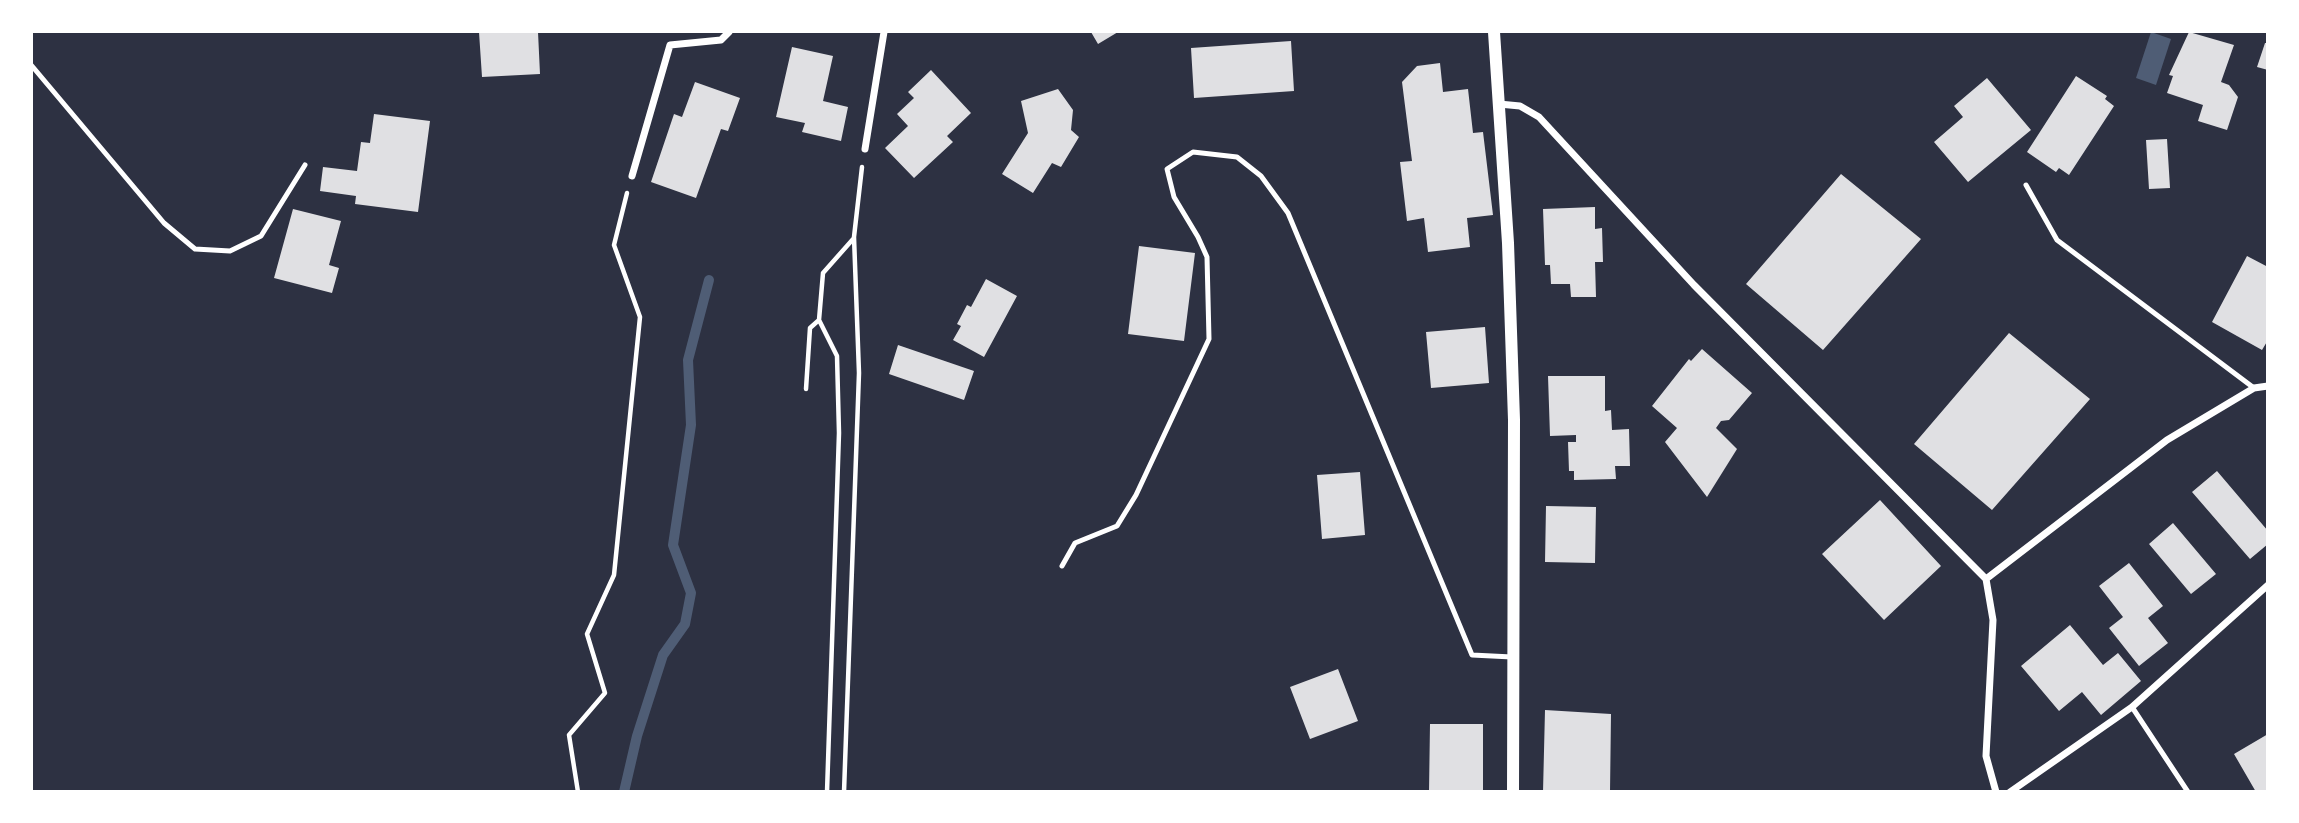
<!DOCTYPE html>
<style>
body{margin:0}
#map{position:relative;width:2299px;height:823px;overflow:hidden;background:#2d3142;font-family:Helvetica,sans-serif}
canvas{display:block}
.frame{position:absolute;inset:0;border:33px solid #fff;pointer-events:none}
</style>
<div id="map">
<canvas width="2299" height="823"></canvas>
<div class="frame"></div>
</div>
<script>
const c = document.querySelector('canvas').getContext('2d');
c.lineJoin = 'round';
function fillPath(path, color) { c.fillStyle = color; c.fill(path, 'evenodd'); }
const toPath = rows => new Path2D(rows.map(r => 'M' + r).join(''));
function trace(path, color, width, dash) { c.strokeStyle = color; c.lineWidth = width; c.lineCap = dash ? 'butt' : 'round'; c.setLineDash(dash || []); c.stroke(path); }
const water = toPath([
 [2151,32,2171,39,2156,85,2136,78]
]);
const stream = toPath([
 [624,792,637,736,663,655,685,624,691,593,673,545,691,425,688,360,709,280]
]);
const building = toPath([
 [479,32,538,32,540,74,482,77],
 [1091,32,1118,32,1098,44],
 [2189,32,2234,45,2221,82,2229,85,2238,97,2227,130,2198,121,2203,105,2167,93,2173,76,2169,75],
 [1291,41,1294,91,1194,98,1191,48],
 [2265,43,2268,43,2268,70,2257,67],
 [792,47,833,56,823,101,848,107,841,141,802,132,805,123,776,117],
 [1440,63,1443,92,1468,89,1473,133,1483,132,1493,215,1467,218,1470,247,1428,252,1424,218,1407,221,1400,162,1412,161,1402,82,1417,66],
 [931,70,971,113,947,136,953,142,914,178,885,148,908,126,897,114,914,98,908,92],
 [2076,76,2107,96,2105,99,2114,106,2069,175,2059,168,2056,172,2027,152],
 [1987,78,2031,130,1968,182,1934,142,1963,117,1954,106],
 [695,82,740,98,728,131,721,129,696,198,651,182,674,114,682,117],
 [1058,89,1073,110,1071,130,1079,137,1061,167,1052,163,1033,193,1002,174,1028,133,1021,101],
 [374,114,430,121,418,212,355,204,356,196,320,191,323,167,357,171,361,142,370,143],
 [2167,139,2170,188,2149,189,2146,140],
 [1841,174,1921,239,1823,350,1746,284],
 [1595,207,1595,229,1602,228,1603,262,1595,262,1596,297,1571,297,1570,284,1551,284,1550,265,1545,265,1543,209],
 [293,209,341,221,329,265,339,268,332,293,274,278],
 [1139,246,1195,253,1184,341,1128,334],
 [2247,256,2268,267,2268,340,2262,350,2212,322],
 [986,279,1017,296,984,357,953,340,961,326,957,324,967,305,971,307],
 [1485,327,1489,383,1431,388,1426,332],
 [2009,333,2090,399,1992,510,1914,444],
 [898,345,974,371,964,400,889,374],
 [1702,349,1752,393,1729,420,1721,421,1716,428,1737,449,1707,497,1665,442,1677,428,1652,406,1689,359,1691,361],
 [1548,376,1605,376,1605,411,1611,410,1612,430,1629,429,1630,466,1615,466,1616,479,1574,480,1574,471,1569,471,1568,442,1576,442,1576,435,1550,436],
 [2217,471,2268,531,2268,544,2250,559,2192,492],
 [1360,472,1365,535,1322,539,1317,475],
 [1880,500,1941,566,1884,620,1822,554],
 [1546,506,1596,507,1595,563,1545,562],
 [2173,523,2216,574,2191,594,2149,544],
 [2129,563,2163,606,2148,618,2168,643,2139,666,2109,628,2123,617,2099,586],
 [2070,625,2103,665,2118,653,2141,681,2101,715,2082,692,2059,711,2021,666],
 [1338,669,1358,721,1310,739,1290,687],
 [1545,710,1611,714,1610,792,1543,792],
 [1430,724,1483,724,1483,792,1429,792],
 [2268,734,2268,792,2256,792,2234,754]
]);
const path = toPath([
 [806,389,810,328,819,320],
 [578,792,569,735,605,693,587,634,614,575,640,317,614,245,627,193],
 [827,792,839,433,837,356,819,320,823,273,854,238],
 [844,792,859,373,854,237,862,167]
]);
const service = toPath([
 [32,66,164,223,195,249,230,251,261,236,305,165],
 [2026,185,2057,240,2254,388],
 [1062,566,1075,543,1117,526,1136,495,1209,339,1207,257,1198,237,1174,197,1167,169,1193,152,1237,157,1261,176,1288,213,1472,655,1512,657],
 [2132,707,2188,792]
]);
const minor = toPath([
 [1499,104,1520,106,1539,117,1694,285,1986,579,1993,620,1986,756,1996,792],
 [865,149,884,32],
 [632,176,670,45,721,40,729,32],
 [1986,579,2167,440,2254,388,2268,386],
 [2010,792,2132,707,2268,585]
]);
const tertiary = toPath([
 [1494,32,1508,243,1514,420,1513,792]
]);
fillPath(water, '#4f5d75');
trace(stream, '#4f5d75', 10);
fillPath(building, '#e0e0e3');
trace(path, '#fff', 4.5);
trace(service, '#fff', 5);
trace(minor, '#fff', 7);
trace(tertiary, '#fff', 12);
</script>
